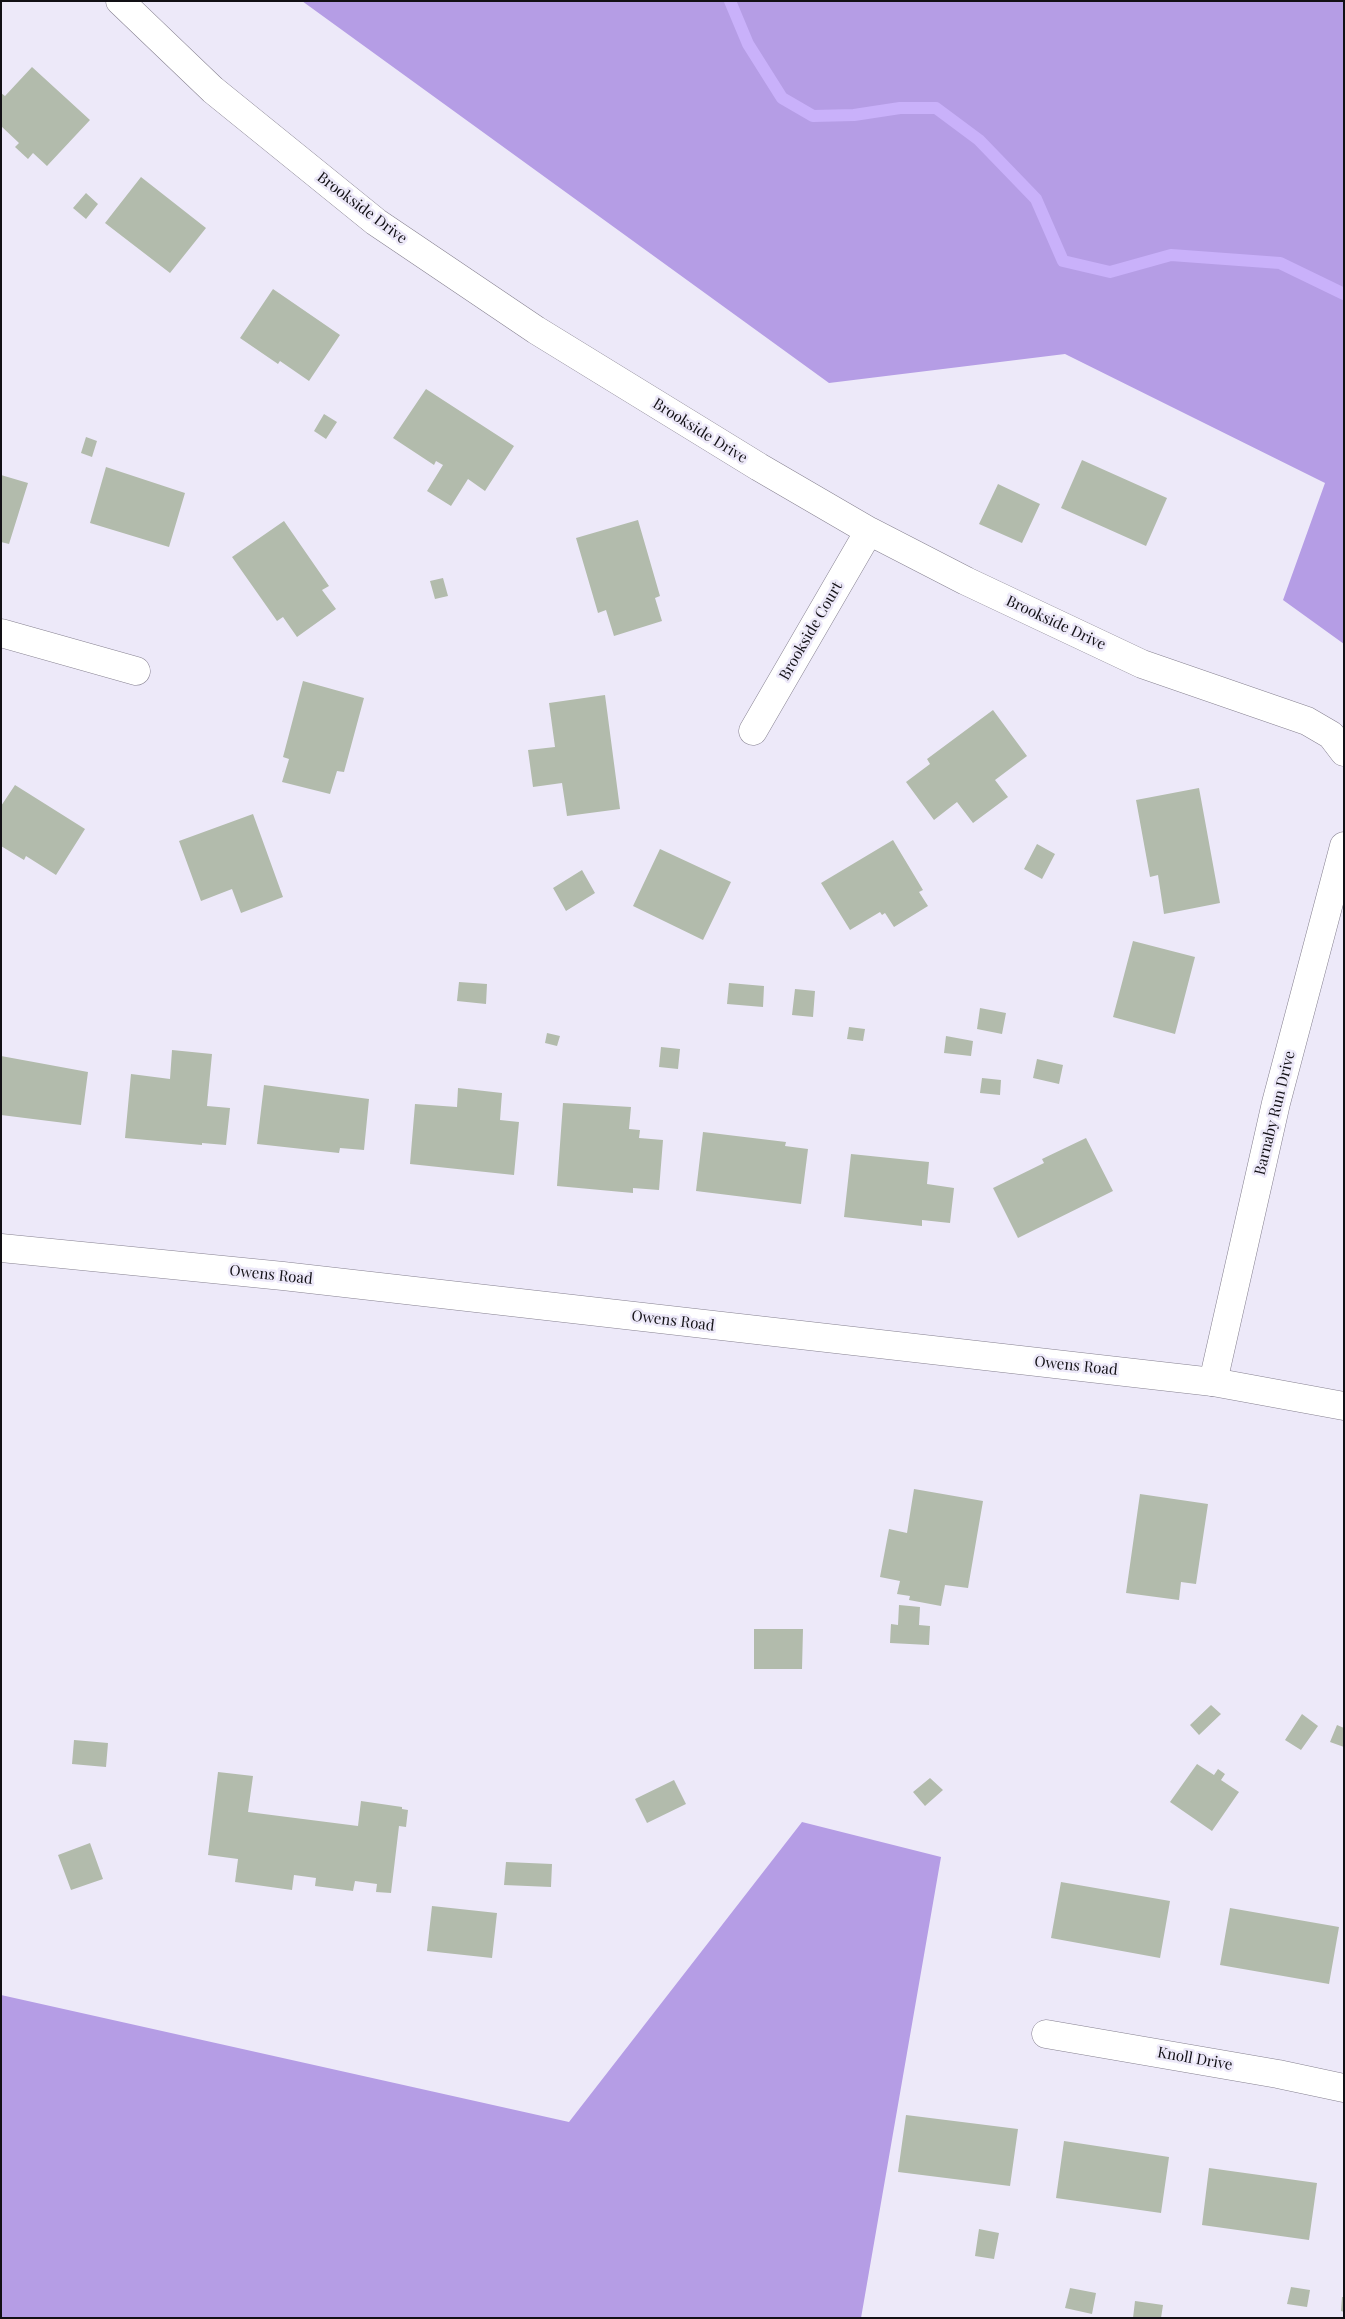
<!DOCTYPE html>
<style>
body{margin:0}
#map{position:relative;width:1345px;height:2319px;overflow:hidden;background:#ede9f9;font-family:"Playfair Display",serif}
canvas{display:block}
.frame{position:absolute;inset:0;border:2px solid #121015;pointer-events:none}
</style>
<div id="map">
<canvas width="1345" height="2319"></canvas>
<div class="frame"></div>
</div>
<script>
const c = document.querySelector('canvas').getContext('2d');
c.lineJoin = 'round';
function fillPath(path, color) { c.fillStyle = color; c.fill(path, 'evenodd'); }
const toPath = rows => new Path2D(rows.map(r => 'M' + r).join(''));
function trace(path, color, width, dash) { c.strokeStyle = color; c.lineWidth = width; c.lineCap = dash ? 'butt' : 'round'; c.setLineDash(dash || []); c.stroke(path); }
function drawText(font, color, halo, rows, align = 'center') {
  c.font = font + ' "Playfair Display",serif'; c.lineWidth = 5; c.setLineDash([]); c.textBaseline = 'middle'; c.strokeStyle = halo; c.fillStyle = color; for (const [text, x, y, turn = 0] of rows) {
    c.save(); c.translate(x, y); c.rotate((+turn || 0) * Math.PI / 180); c.textAlign = isNaN(turn) ? turn : align; if (halo) c.strokeText(text, 0, 0); c.fillText(text, 0, 0); c.restore();
  }
}
const forest = toPath([
 [302,1,1344,1,1344,644,1283,600,1325,483,1065,354,829,383],
 [802,1822,941,1857,861,2318,1,2318,1,1995,569,2122]
]);
const stream = toPath([
 [730,1,748,44,782,98,813,116,854,115,900,108,936,108,979,140,1036,199,1063,261,1110,272,1171,255,1280,263,1344,294]
]);
const building = toPath([
 [32,67,90,120,47,166,33,153,28,159,15,147,19,143,1,126,1,93,5,96],
 [141,177,206,228,170,273,105,223],
 [86,193,98,204,86,219,73,208],
 [273,289,340,335,309,381,280,361,278,364,240,338],
 [426,389,514,446,485,491,468,479,451,506,427,491,443,465,436,461,434,465,393,438],
 [324,414,337,422,326,439,314,431],
 [86,437,97,441,92,457,81,453],
 [1082,460,1167,498,1146,546,1061,508],
 [106,467,185,493,169,547,90,523],
 [1,475,28,483,9,544,1,542],
 [998,484,1040,504,1022,543,979,524],
 [638,520,660,596,655,598,662,621,614,636,606,610,598,613,576,538],
 [284,521,329,586,322,590,336,609,297,637,283,617,277,621,232,557],
 [443,578,448,596,435,599,430,581],
 [303,681,364,698,344,772,337,771,330,794,282,782,289,759,283,757],
 [605,695,620,809,567,816,562,783,533,787,528,750,555,747,549,703],
 [993,710,1027,756,995,780,1008,797,973,823,957,802,934,820,906,782,930,764,927,759],
 [15,785,85,829,56,875,26,856,24,860,1,846,1,806],
 [1199,788,1220,903,1164,914,1158,875,1150,877,1136,800],
 [253,814,283,897,241,913,232,889,201,901,179,841],
 [893,840,923,890,919,892,928,906,894,927,885,913,882,915,880,912,850,930,821,883],
 [1037,844,1055,854,1042,879,1024,869],
 [660,849,731,882,703,940,633,906],
 [582,870,595,893,566,911,553,888],
 [1133,941,1195,957,1175,1034,1113,1017],
 [459,982,487,984,486,1004,457,1001],
 [729,983,764,986,763,1007,727,1004],
 [795,989,815,991,813,1017,792,1015],
 [980,1008,1006,1013,1002,1034,977,1029],
 [849,1027,865,1029,863,1041,847,1039],
 [547,1033,560,1036,557,1046,545,1043],
 [946,1036,973,1041,971,1056,944,1053],
 [661,1047,680,1049,678,1069,659,1067],
 [172,1050,212,1054,207,1106,230,1108,226,1145,202,1143,202,1145,125,1138,131,1074,170,1079],
 [1,1056,88,1072,81,1125,1,1115],
 [1037,1059,1063,1065,1059,1084,1033,1078],
 [982,1078,1001,1080,1000,1095,980,1093],
 [264,1085,369,1099,364,1150,340,1148,339,1153,257,1144],
 [458,1088,502,1093,500,1120,519,1122,514,1175,410,1164,415,1104,457,1107],
 [563,1103,631,1107,629,1129,640,1130,639,1138,663,1140,659,1190,633,1188,633,1193,557,1186],
 [703,1132,786,1142,785,1146,808,1149,801,1204,696,1191],
 [1086,1138,1113,1191,1018,1238,993,1188,1044,1163,1042,1159],
 [851,1154,929,1162,927,1184,954,1188,950,1223,922,1220,922,1226,844,1217],
 [914,1489,983,1501,968,1588,945,1585,941,1606,909,1600,910,1596,897,1594,900,1581,880,1577,889,1529,907,1533],
 [1140,1494,1208,1504,1196,1584,1181,1582,1179,1600,1126,1593],
 [899,1605,920,1607,919,1625,930,1626,929,1645,890,1643,891,1624,898,1625],
 [754,1629,803,1629,802,1669,754,1669],
 [1211,1705,1221,1714,1199,1735,1190,1725],
 [1302,1714,1318,1726,1301,1750,1285,1740],
 [1337,1725,1344,1728,1344,1747,1330,1742],
 [74,1740,108,1743,106,1767,72,1764],
 [1197,1764,1214,1775,1218,1769,1225,1774,1221,1780,1239,1792,1212,1831,1170,1802],
 [218,1772,253,1776,248,1812,358,1826,361,1801,402,1807,402,1809,408,1810,406,1827,399,1826,391,1893,376,1892,377,1884,355,1881,353,1891,315,1886,316,1878,294,1875,292,1890,235,1882,238,1859,208,1855],
 [930,1778,943,1790,925,1806,913,1792],
 [674,1780,686,1804,647,1823,635,1799],
 [90,1843,103,1879,71,1890,58,1855],
 [506,1862,552,1864,551,1887,504,1885],
 [1061,1882,1170,1901,1160,1958,1051,1938],
 [432,1906,497,1913,492,1958,427,1951],
 [1230,1908,1339,1927,1329,1984,1220,1965],
 [906,2115,1018,2129,1010,2186,898,2172],
 [1064,2141,1169,2157,1161,2213,1056,2198],
 [1209,2168,1317,2183,1309,2240,1202,2225],
 [979,2229,999,2233,994,2259,975,2256],
 [1291,2287,1310,2290,1307,2307,1287,2304],
 [1070,2288,1096,2293,1092,2314,1065,2308],
 [1342,2297,1344,2297,1344,2312,1341,2311],
 [1135,2301,1163,2305,1161,2318,1133,2318]
]);
const minor = toPath([
 [120,1,213,90,376,222,536,330,759,467,869,531,966,581,1142,664,1307,721,1331,735,1344,752],
 [1,633,136,671],
 [753,731,869,531],
 [1213,1382,1276,1103,1344,846],
 [1046,2034,1278,2074,1344,2088]
]);
const tertiary = toPath([
 [1,1248,283,1276,1213,1382,1344,1406]
]);
const streetNames = [
 ["Brookside Drive",362,208,37],
 ["Brookside Drive",700,431,32],
 ["Brookside Drive",1056,623,25],
 ["Brookside Court",811,631,-60],
 ["Barnaby Run Drive",1275,1113,-76],
 ["Owens Road",271,1275,6],
 ["Owens Road",673,1321,7],
 ["Owens Road",1076,1366,6],
 ["Knoll Drive",1195,2059,10]
];
fillPath(forest, '#b59de5');
trace(stream, '#c9b1fa', 12);
fillPath(building, '#b2bbac');
trace(minor, '#868190', 29);
trace(tertiary, '#868190', 29);
trace(minor, '#fff', 28);
trace(tertiary, '#fff', 28);
drawText('15px', '#121015', '#ede9f9', streetNames);
</script>
